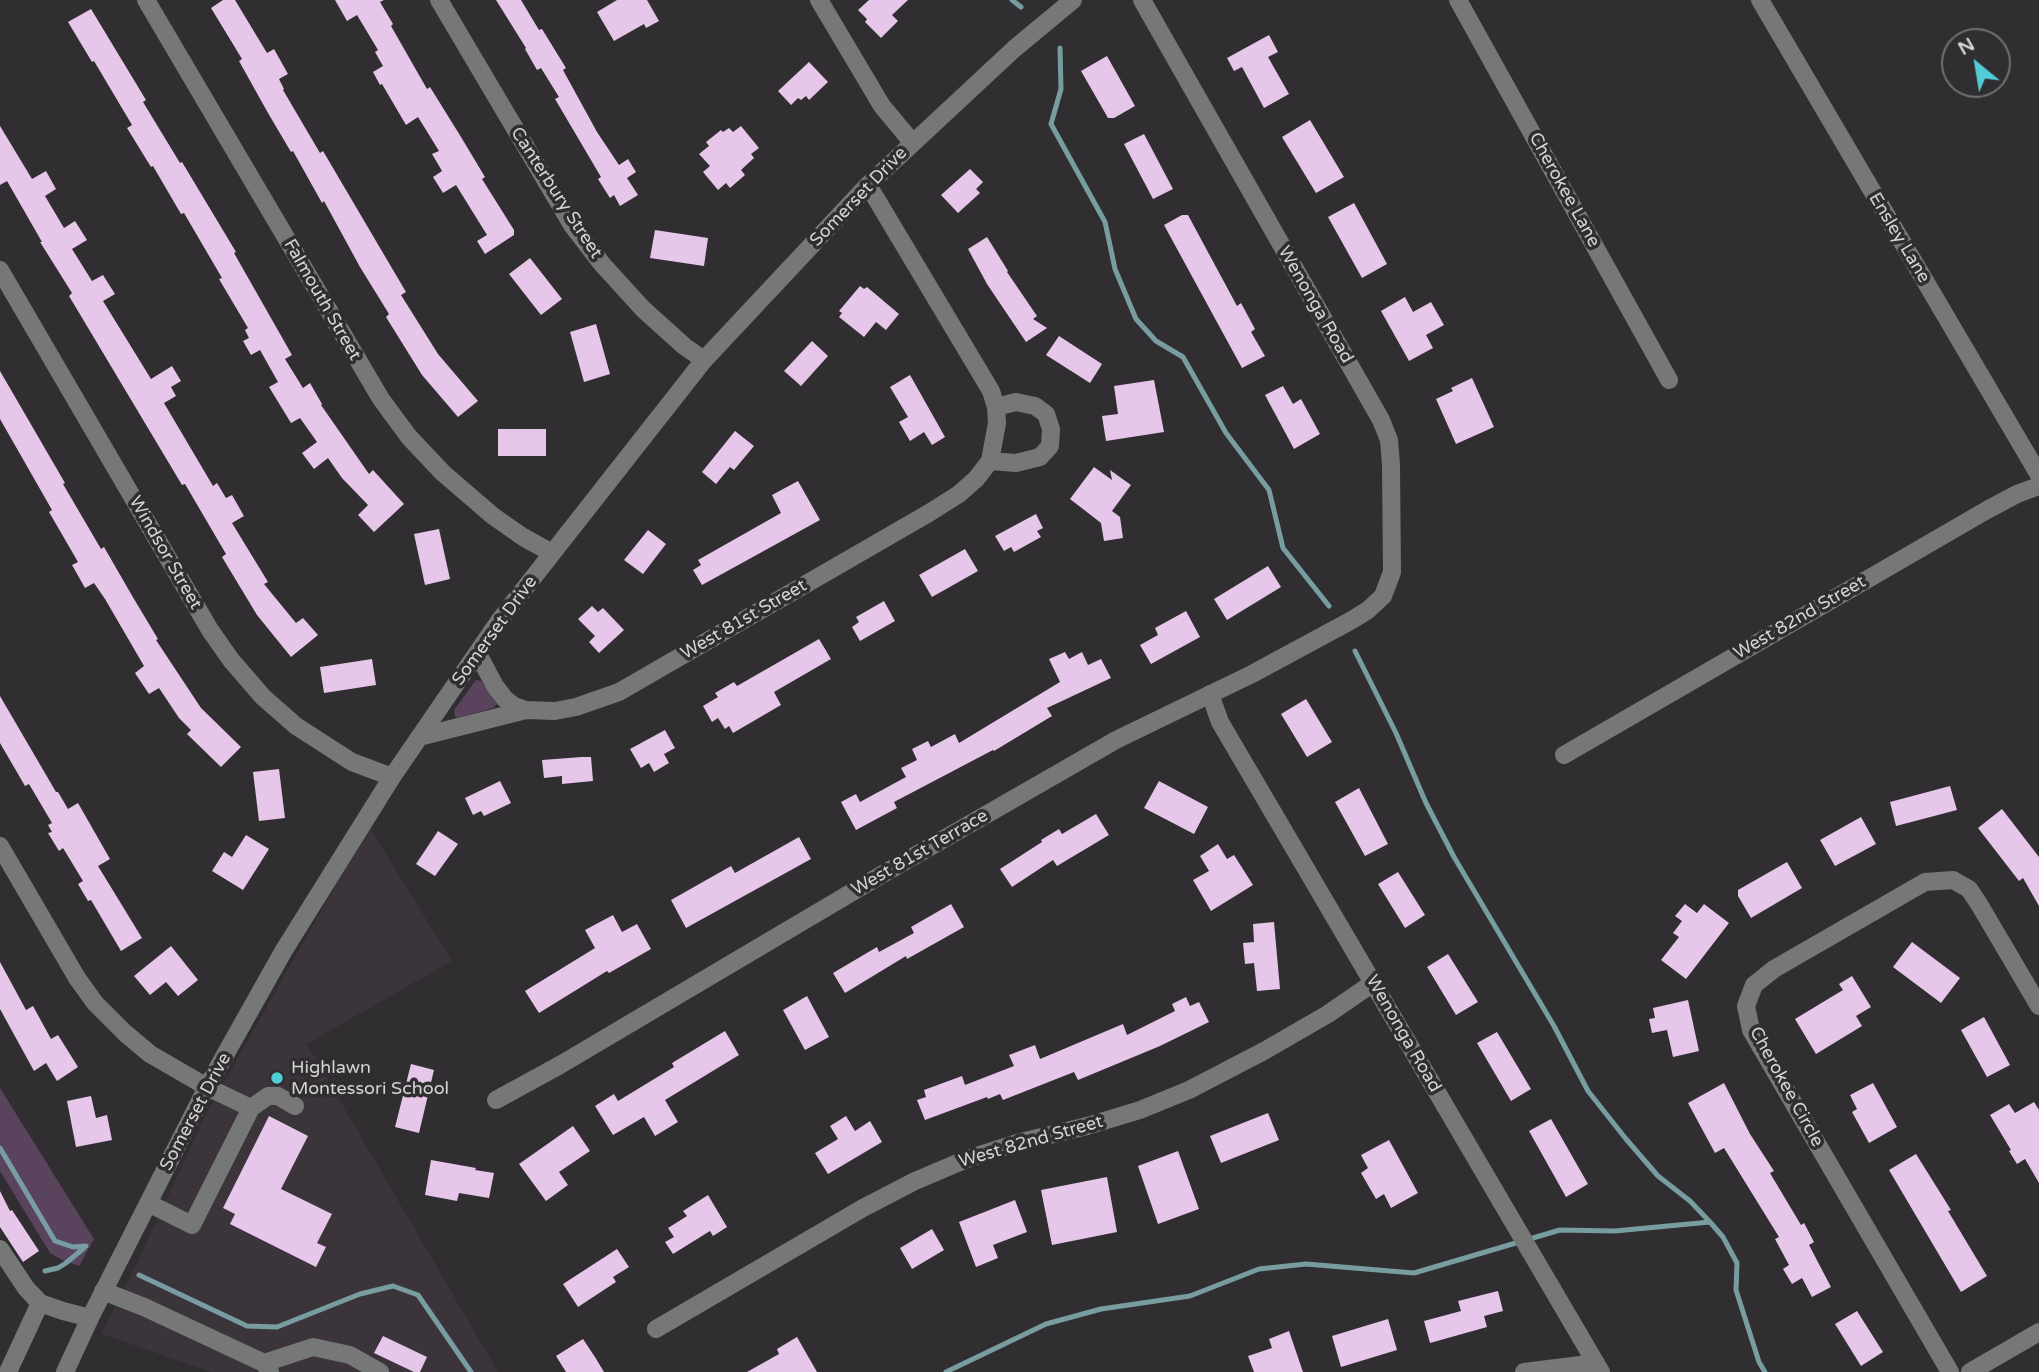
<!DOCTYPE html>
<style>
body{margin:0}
#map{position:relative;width:2039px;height:1372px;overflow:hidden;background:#302e30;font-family:"Varela Round",sans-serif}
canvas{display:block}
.north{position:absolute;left:1941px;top:28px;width:70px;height:70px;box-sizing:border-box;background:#302e30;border:2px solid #727072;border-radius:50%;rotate:330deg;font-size:19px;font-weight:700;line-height:28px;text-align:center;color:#d5d3d5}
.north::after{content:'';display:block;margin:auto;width:24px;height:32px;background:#52ccd6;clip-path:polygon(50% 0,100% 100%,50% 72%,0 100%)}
</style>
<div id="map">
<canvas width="2039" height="1372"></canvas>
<div class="north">N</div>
</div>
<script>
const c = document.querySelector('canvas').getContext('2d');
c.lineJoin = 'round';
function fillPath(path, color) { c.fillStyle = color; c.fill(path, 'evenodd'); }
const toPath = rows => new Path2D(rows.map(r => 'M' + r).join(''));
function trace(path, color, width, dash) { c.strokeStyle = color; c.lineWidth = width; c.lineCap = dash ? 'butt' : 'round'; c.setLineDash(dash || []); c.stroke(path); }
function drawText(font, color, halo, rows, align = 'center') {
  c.font = font + ' "Varela Round",sans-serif'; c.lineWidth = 7; c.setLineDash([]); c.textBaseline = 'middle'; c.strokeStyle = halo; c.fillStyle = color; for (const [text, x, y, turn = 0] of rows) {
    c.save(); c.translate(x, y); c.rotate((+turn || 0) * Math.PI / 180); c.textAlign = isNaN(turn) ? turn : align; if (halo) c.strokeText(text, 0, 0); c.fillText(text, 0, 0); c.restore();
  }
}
const built = toPath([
 [369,827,452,961,307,1044,498,1372,212,1372,101,1334,138,1261,207,1112]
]);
const green = toPath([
 [476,680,481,681,497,704,493,708,457,718,455,716,454,710],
 [0,1088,94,1239,79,1266,62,1260,50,1253,0,1171]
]);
const stream = toPath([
 [1012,0,1021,7],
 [1060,48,1061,89,1051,124,1105,222,1115,269,1136,319,1156,341,1183,357,1226,433,1269,490,1283,548,1329,606],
 [1355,651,1396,733,1426,803,1454,857,1554,1026,1588,1091,1626,1139,1658,1176,1690,1201,1710,1222],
 [0,1148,55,1241,73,1247,86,1246],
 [45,1271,58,1268,66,1263,84,1248],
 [139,1275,247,1326,277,1327,360,1294,393,1286,418,1295,471,1372],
 [946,1372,1046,1324,1101,1309,1190,1296,1259,1269,1306,1264,1414,1273,1560,1230,1615,1231,1710,1222,1723,1237,1737,1263,1736,1290,1759,1362,1765,1372]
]);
const building = toPath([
 [223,0,235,0,267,53,274,49,288,74,279,79,284,89,283,90,320,153,323,151,406,292,401,295,438,354,478,401,458,417,422,375,386,317,389,314,360,267,324,201,322,203,293,151,291,152,268,113,239,61,242,59,211,8],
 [335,0,384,0,380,2,393,24,391,26,427,89,430,87,461,137,485,177,482,179,514,230,514,235,485,254,477,241,487,235,456,185,443,193,433,177,442,171,432,154,439,151,418,117,406,125,382,84,380,85,373,72,383,66,375,52,378,50,357,15,347,21],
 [496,0,521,0,539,30,542,29,566,68,563,70,597,132,619,165,628,159,636,172,627,178,638,195,620,206,614,195,610,198,598,179,601,177,555,99,559,97,541,68,537,70,525,49,526,48],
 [617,0,647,0,659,21,646,28,644,24,614,41,597,12],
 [869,0,908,0,892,15,898,21,881,38,865,22,867,19,858,10],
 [91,9,146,100,143,102,180,163,182,162,236,252,234,253,292,355,285,359,303,388,310,383,322,404,321,405,369,474,373,470,404,504,374,532,358,515,368,505,342,478,328,458,314,469,302,453,317,442,300,418,291,423,269,387,278,382,260,350,251,355,243,341,249,338,245,330,248,328,219,279,222,278,184,213,181,214,153,166,151,167,127,128,132,125,94,61,92,62,68,22],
 [1269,35,1278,52,1268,57,1289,94,1264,108,1242,67,1234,71,1227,58],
 [1107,56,1135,106,1114,118,1108,118,1081,71],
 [809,62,828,82,809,100,806,96,801,100,798,98,791,105,778,91],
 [1310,120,1344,177,1316,193,1282,137],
 [0,126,32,179,46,171,56,189,45,196,64,228,75,221,87,240,72,249,92,281,103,275,115,294,103,301,151,379,172,366,181,381,171,387,176,396,164,403,213,486,217,483,226,498,232,495,244,516,232,523,268,582,264,584,296,623,303,618,318,635,291,657,257,615,222,557,226,554,185,484,182,485,69,296,72,293,40,242,42,242,7,181,0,185],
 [741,126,759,148,751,154,754,158,741,170,745,175,730,188,726,183,718,190,703,172,710,166,699,154,709,146,706,142,721,130,723,132,729,128,733,132],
 [1144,134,1173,189,1153,199,1124,144],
 [970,169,983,182,976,189,980,193,958,213,941,195],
 [1354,203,1387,264,1362,278,1328,217],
 [1182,215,1188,215,1237,306,1241,303,1255,329,1251,332,1265,356,1242,368,1164,225],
 [655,230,708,238,704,266,650,258],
 [987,237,1008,271,1007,272,1037,316,1033,319,1047,328,1026,342,987,284,968,249],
 [530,258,562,299,541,315,509,274],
 [860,286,864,289,867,287,899,314,886,330,876,322,864,337,839,317,842,313,839,311],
 [1405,297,1413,312,1431,302,1444,325,1426,335,1433,348,1409,361,1381,311],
 [596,324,610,374,584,382,570,332],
 [1059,336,1102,364,1090,383,1046,355],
 [812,341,828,356,801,386,784,371],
 [0,371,65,483,63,484,101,549,104,547,134,599,158,639,156,640,201,708,241,747,221,767,187,734,191,730,179,718,159,688,149,694,135,673,144,666,105,599,94,583,85,588,72,565,78,562,49,512,52,510,0,419],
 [910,375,945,437,932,445,924,432,910,441,899,422,908,417,890,387],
 [1472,378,1494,427,1456,444,1436,399,1453,391,1451,388],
 [1154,380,1164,432,1106,441,1102,416,1118,414,1114,386],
 [1283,386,1293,404,1301,399,1320,434,1294,449,1265,395],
 [498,429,546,429,546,456,498,456],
 [735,431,754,446,734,470,730,467,716,484,702,472],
 [1094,467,1112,480,1110,470,1131,485,1112,511,1120,517,1123,538,1104,541,1101,523,1070,499],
 [798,481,820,520,702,585,693,570,701,565,698,560,781,513,772,495],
 [1036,514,1043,528,1037,531,1041,537,1014,552,1011,547,1004,551,995,536],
 [439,529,450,579,425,585,414,534],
 [648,530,666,544,643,574,624,560],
 [965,549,978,571,932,597,919,575],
 [1268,566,1281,587,1227,620,1214,599],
 [884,601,895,621,860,641,852,627,859,622,856,617],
 [592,606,598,612,603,608,624,630,599,653,589,642,595,636,578,619],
 [1186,611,1200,637,1151,664,1140,645,1158,635,1155,628],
 [819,639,831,659,774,692,781,705,733,733,729,726,725,729,718,718,712,722,703,706,718,697,715,693,734,682,737,686],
 [1065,652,1069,659,1082,652,1088,665,1101,659,1111,678,1047,708,1052,716,994,751,993,750,894,802,897,808,856,830,841,802,856,794,860,802,906,777,901,768,917,760,912,749,928,741,931,747,955,734,959,743,1060,682,1049,659],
 [372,659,376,685,324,693,320,667],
 [0,696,56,792,58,792,68,809,78,803,110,859,98,866,142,938,121,951,91,900,88,901,78,884,83,881,63,848,59,851,48,833,52,832,48,825,52,823,29,784,25,786,0,743],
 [1306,699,1332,742,1307,757,1281,714],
 [665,730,675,748,664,754,669,763,654,772,649,763,641,768,630,749],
 [582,757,591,757,593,781,562,784,562,776,544,778,542,760],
 [279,769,285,818,259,821,253,772],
 [500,781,511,803,484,816,481,811,473,815,465,798],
 [1159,781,1208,807,1194,834,1144,808],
 [1950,786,1957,810,1896,826,1890,802],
 [1359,788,1388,844,1365,856,1335,802],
 [2002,809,2039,857,2039,906,2023,878,2019,881,1978,828],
 [1096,814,1109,835,1057,866,1053,860,1012,887,1000,869,1042,842,1041,840,1059,829,1062,834],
 [1861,817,1876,844,1835,866,1820,840],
 [438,831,458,844,435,876,416,864],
 [246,835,269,849,243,890,212,871,224,852,232,857],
 [799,837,811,859,686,928,671,900,731,866,735,873],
 [1218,844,1227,859,1234,855,1253,885,1211,911,1193,880,1209,871,1200,856],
 [1787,862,1802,888,1751,918,1738,896,1738,890],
 [1398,872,1425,915,1405,928,1378,884],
 [951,904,964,927,907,959,906,956,845,993,833,973,877,947,879,952,914,933,911,927],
 [1685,904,1697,913,1704,904,1729,923,1686,979,1661,960,1679,937,1673,933,1682,921,1675,916],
 [613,915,622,932,637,924,651,949,609,973,607,971,539,1013,525,991,595,948,585,930],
 [1274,922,1280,989,1257,991,1254,963,1245,964,1243,943,1254,942,1253,924],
 [1912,942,1960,978,1941,1003,1893,967],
 [171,946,198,980,178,996,166,982,150,995,134,976],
 [1448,954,1478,1002,1456,1015,1427,967],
 [0,962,26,1010,33,1006,51,1039,58,1035,78,1067,57,1081,46,1063,34,1071,0,1009],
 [1852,976,1871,1007,1856,1016,1862,1026,1816,1054,1795,1019,1843,990,1839,984],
 [807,996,829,1037,805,1050,783,1010],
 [1186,997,1190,1006,1199,1002,1209,1022,1160,1046,1078,1080,1074,1072,1003,1100,1000,1094,988,1099,987,1097,925,1120,917,1100,926,1097,924,1090,962,1076,965,1085,1014,1066,1009,1055,1035,1045,1040,1059,1123,1024,1127,1035,1175,1011,1172,1004],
 [1688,1000,1699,1051,1673,1057,1667,1030,1652,1033,1649,1019,1655,1018,1653,1008],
 [1984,1017,2010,1065,1987,1077,1961,1030],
 [725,1031,739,1055,665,1100,678,1122,655,1136,644,1117,613,1135,595,1106,614,1094,618,1101,674,1067,672,1063],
 [1497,1032,1531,1089,1511,1101,1477,1043],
 [411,1064,434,1070,419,1133,395,1127],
 [1724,1083,1750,1134,1774,1171,1770,1173,1801,1225,1804,1223,1814,1242,1809,1245,1831,1287,1812,1297,1802,1278,1792,1284,1783,1269,1789,1265,1775,1239,1779,1237,1724,1148,1715,1153,1688,1103],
 [1873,1083,1897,1127,1869,1143,1852,1112,1857,1109,1850,1095],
 [91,1096,96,1118,107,1115,112,1140,76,1147,67,1101],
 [2034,1102,2039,1110,2039,1183,2025,1159,2017,1164,2009,1151,2011,1150,1990,1115,2009,1104,2015,1113],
 [1268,1113,1279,1140,1221,1163,1210,1136],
 [269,1116,308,1136,281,1189,332,1214,317,1243,326,1247,316,1267,230,1224,235,1214,223,1208],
 [846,1116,855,1131,870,1121,882,1142,828,1174,815,1153,838,1139,830,1126],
 [1551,1119,1588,1184,1566,1197,1529,1131],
 [573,1126,590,1151,559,1172,568,1185,546,1201,519,1164],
 [1389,1140,1418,1193,1391,1208,1384,1194,1376,1199,1361,1173,1368,1168,1361,1155],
 [1178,1151,1199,1209,1158,1224,1138,1166],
 [1916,1154,1951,1210,1948,1211,1987,1276,1961,1292,1889,1170],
 [431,1160,476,1168,475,1170,494,1173,489,1198,459,1193,457,1201,425,1195],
 [1107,1177,1117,1232,1052,1245,1041,1190],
 [0,1191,10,1211,12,1210,39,1251,23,1262,0,1227],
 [708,1195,727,1227,713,1236,710,1231,673,1254,665,1242,674,1237,668,1228,687,1216,683,1211],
 [1015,1200,1027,1232,993,1245,998,1258,976,1267,959,1222],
 [932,1229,944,1250,912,1269,900,1248],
 [617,1249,629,1267,613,1277,616,1282,578,1307,563,1284],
 [1498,1291,1503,1311,1484,1316,1487,1327,1430,1343,1424,1321,1461,1311,1458,1301],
 [1857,1311,1883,1352,1861,1366,1835,1324],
 [1388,1319,1397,1350,1341,1367,1332,1336],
 [1289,1331,1303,1372,1254,1372,1248,1356,1272,1348,1269,1339],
 [383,1336,427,1357,420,1372,414,1372,374,1353],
 [797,1337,817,1372,747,1372,779,1354,777,1349],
 [583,1339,595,1357,604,1372,566,1372,556,1356]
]);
const minor = toPath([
 [146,0,381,399,409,437,443,473,493,516,523,537,552,553],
 [439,0,572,225,602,264,643,309,684,346,704,360],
 [819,0,882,106,912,142],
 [1458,0,1669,380],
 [1760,0,2039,475],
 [0,270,210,630,231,660,263,697,296,726,352,762,392,777],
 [990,461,1016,463,1040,457,1050,446,1051,429,1046,414,1035,406,1016,402,996,407],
 [478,654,495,686,505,699,514,706,526,710],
 [1210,694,1220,722,1601,1372],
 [419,737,526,710,555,711,576,707,619,692,929,513,959,494,976,479,990,461,997,423,996,407,991,391,868,185],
 [1564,755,1987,510,2017,494,2039,486],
 [0,846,77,978,95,1003,125,1033,150,1054,207,1087,251,1108,192,1225,148,1203],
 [496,1100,560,1065,876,878,1116,740,1252,674,1352,620,1368,610,1383,596,1392,572,1391,465,1389,440,1381,420,1142,0],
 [251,1108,268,1096,278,1096,295,1106],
 [0,1249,26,1288,40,1303,63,1311,90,1318],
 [103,1291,144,1307,264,1363,270,1372],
 [656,1329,863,1208,915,1181,967,1159,1017,1143,1087,1126,1140,1110,1189,1090,1264,1051,1328,1014,1373,983],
 [264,1363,313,1347,350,1355,380,1372],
 [8,1372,40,1303],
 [65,1372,90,1318,207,1087,284,950,392,777,499,621,704,360,868,185,1014,49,1073,0],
 [1524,1372,1596,1363],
 [1950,1372,1751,1030,1746,1006,1754,985,1774,969,1925,882,1953,880,1969,889,1979,904,2039,1006],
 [1970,1372,2039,1332]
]);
const markers = [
 [277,1078,7,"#52ccd6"]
];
const streetNames = [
 ["Cherokee Lane",1564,190,61],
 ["Canterbury Street",556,193,57],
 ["Somerset Drive",859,197,-46],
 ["Ensley Lane",1899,238,59],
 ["Falmouth Street",322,300,60],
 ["Wenonga Road",1315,305,60],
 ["Windsor Street",165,553,60],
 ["West 82nd Street",1800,618,-30],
 ["West 81st Street",744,620,-30],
 ["Somerset Drive",495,631,-54],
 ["West 81st Terrace",920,853,-30],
 ["Wenonga Road",1403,1034,60],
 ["Cherokee Circle",1786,1087,61],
 ["Somerset Drive",196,1112,-62],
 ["West 82nd Street",1031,1142,-16]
];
const poiNames = [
 ["Highlawn",291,1068],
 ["Montessori School",291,1089]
];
fillPath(built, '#3b343b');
fillPath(green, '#5a435c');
trace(stream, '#789da1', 5);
fillPath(building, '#e6c7e9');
trace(minor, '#767878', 18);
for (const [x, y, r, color] of markers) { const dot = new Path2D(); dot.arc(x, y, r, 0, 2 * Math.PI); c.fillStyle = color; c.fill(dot); trace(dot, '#302e30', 2.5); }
drawText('18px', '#d5d3d5', '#302e30', streetNames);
drawText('18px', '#d5d3d5', '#302e30', poiNames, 'left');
</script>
